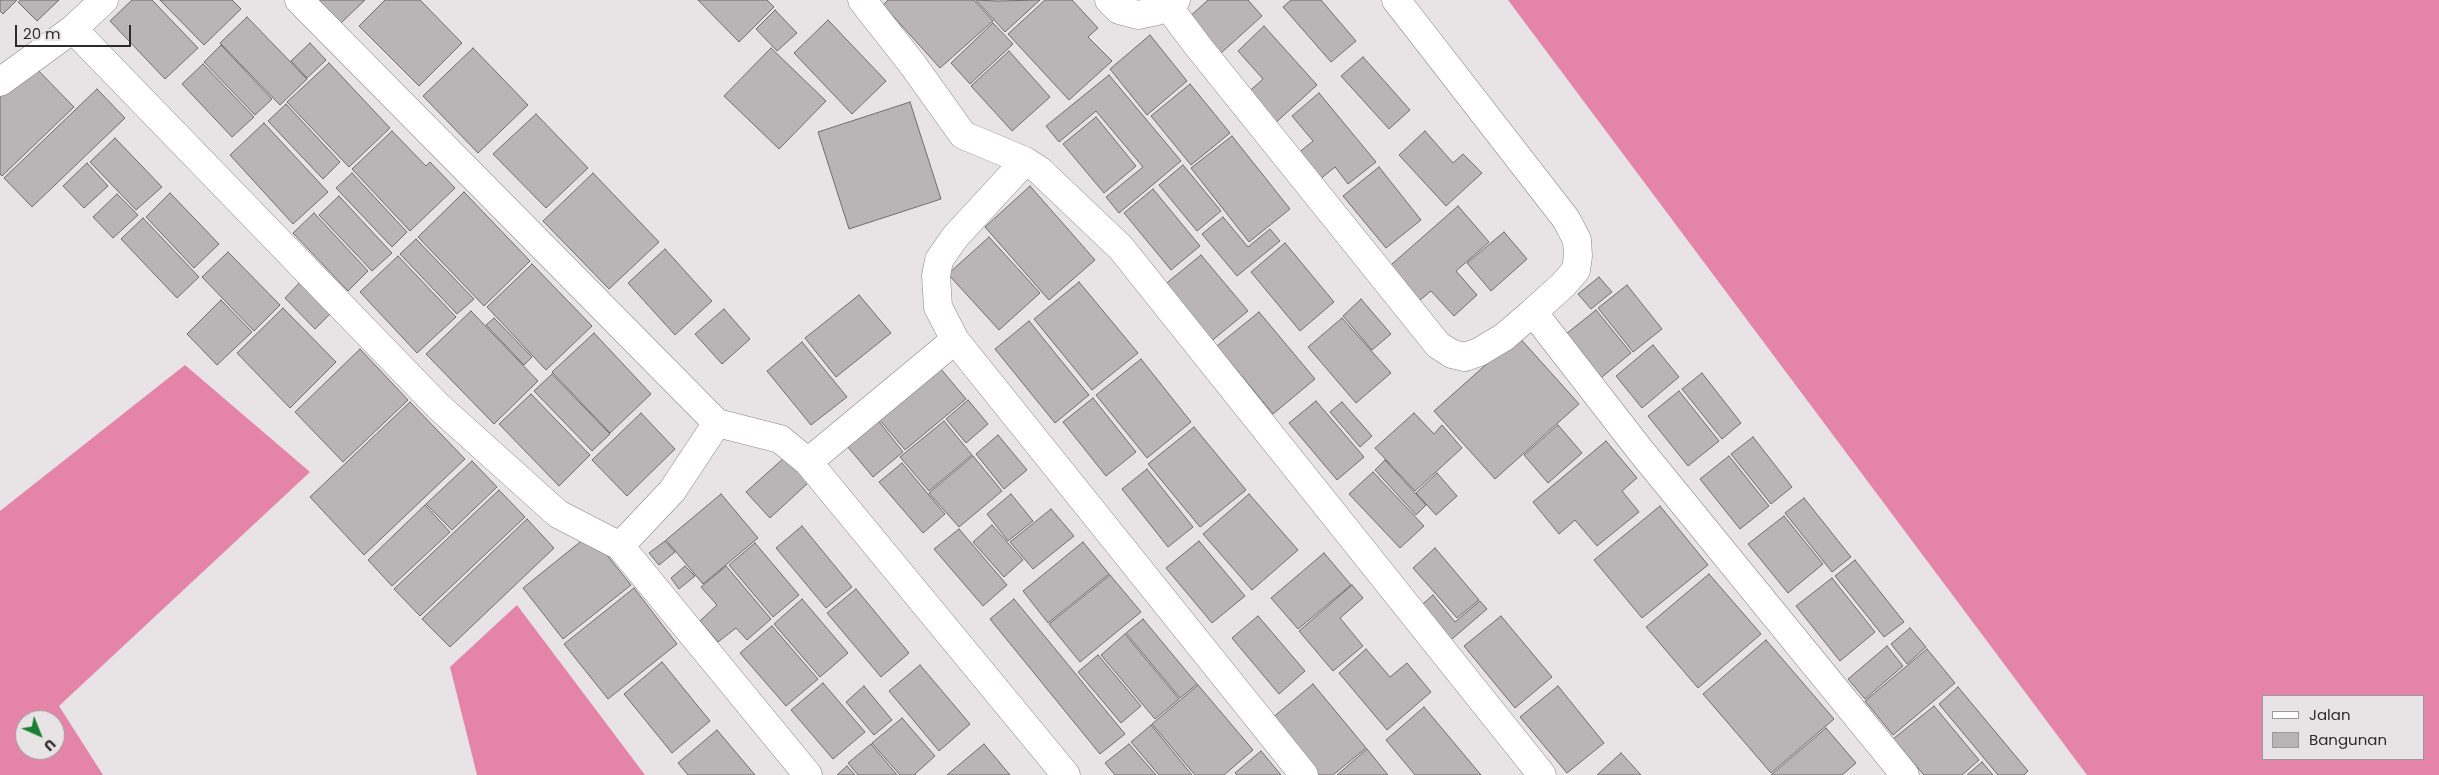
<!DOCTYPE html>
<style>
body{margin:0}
#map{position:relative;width:2439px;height:775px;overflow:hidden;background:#e8e3e4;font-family:Poppins,sans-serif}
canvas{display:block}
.legend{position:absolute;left:2262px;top:695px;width:162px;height:65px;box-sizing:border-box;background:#e8e3e4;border:1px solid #9d999a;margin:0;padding:6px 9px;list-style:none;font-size:15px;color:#2d2b2b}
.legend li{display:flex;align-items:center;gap:10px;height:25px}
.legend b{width:25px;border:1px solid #9d999a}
.north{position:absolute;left:15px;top:710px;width:50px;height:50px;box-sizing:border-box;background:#e8e3e4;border:1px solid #9d999a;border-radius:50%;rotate:136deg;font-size:14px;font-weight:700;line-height:20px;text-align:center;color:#2d2b2b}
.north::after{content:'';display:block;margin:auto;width:18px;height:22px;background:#198035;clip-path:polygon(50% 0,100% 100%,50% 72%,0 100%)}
.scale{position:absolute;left:15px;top:25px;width:116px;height:22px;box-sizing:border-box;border:2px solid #2d2b2b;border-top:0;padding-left:6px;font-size:15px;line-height:18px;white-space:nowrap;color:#2d2b2b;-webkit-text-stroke:4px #e8e3e4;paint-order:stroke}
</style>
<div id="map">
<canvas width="2439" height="775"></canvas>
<ul class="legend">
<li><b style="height:6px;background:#fff"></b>Jalan</li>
<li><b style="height:14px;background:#b9b4b6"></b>Bangunan</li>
</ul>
<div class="north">U</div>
<div class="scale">20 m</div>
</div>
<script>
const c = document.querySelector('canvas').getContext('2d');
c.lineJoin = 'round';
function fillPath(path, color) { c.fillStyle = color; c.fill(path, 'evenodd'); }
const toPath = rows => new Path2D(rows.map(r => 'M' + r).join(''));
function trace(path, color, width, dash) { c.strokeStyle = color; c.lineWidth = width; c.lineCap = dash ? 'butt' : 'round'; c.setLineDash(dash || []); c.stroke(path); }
const forest = toPath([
 [1508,0,2439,0,2439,775,2087,775],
 [2263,696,2423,696,2423,759,2263,759],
 [185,365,310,472,59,706,103,775,0,775,0,511],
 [25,720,55,720,55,750,25,750],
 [517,605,645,775,477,775,450,667]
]);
const building = toPath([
 [0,0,17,0,3,14,0,11,0,0],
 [21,0,59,0,37,21,18,2,21,0],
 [132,0,152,0,198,48,165,79,110,21,132,0],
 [160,0,232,0,241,9,204,45,160,0],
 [319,0,365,0,341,23,319,0],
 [385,0,420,0,462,43,419,86,359,26,385,0],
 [698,0,767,0,774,7,739,42,698,0],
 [888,0,974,0,993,21,940,68,883,5,888,0],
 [976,0,997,1,1040,0,1005,32,976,0],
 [1045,0,1072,0,1098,28,1088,37,1112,61,1069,100,1008,34,1045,0],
 [1208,0,1248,0,1262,16,1220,54,1187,19,1208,0],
 [1291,0,1321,0,1356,41,1331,62,1283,7,1291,0],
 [775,10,797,33,777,51,756,29,775,10],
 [247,17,307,79,280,105,220,43,247,17],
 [828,20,886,81,852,114,794,53,828,20],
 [993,23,1013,44,970,84,951,63,993,23],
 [1264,26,1317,85,1272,126,1244,96,1263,79,1238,51,1264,26],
 [1150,35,1187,81,1147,115,1110,69,1150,35],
 [310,43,326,60,307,78,291,61,310,43],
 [221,45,272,99,255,115,204,62,221,45],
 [473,48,528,105,478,153,423,96,473,48],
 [771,48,826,101,779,149,724,96,771,48],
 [1009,51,1050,97,1012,131,971,86,1009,51],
 [1363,57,1410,110,1389,129,1341,76,1363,57],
 [31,63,74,107,2,176,0,174,0,93,31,63],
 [329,63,390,128,349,167,287,102,329,63],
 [203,64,254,117,232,137,182,84,203,64],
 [1109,75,1181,161,1119,213,1106,197,1143,167,1096,111,1059,142,1046,126,1109,75],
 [1190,84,1230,133,1191,165,1151,116,1190,84],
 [97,89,125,118,32,207,4,178,97,89],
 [1319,93,1376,162,1348,184,1335,167,1318,181,1296,155,1313,141,1292,116,1319,93],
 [910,102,941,199,849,229,818,132,910,102],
 [286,104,340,162,323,179,268,121,286,104],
 [536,114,588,168,546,208,493,154,536,114],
 [1096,117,1136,166,1104,193,1063,144,1096,117],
 [264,123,328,192,293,224,230,155,264,123],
 [392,131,426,166,430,162,455,188,410,231,352,169,392,131],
 [1425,131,1453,163,1463,154,1482,173,1446,206,1399,155,1425,131],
 [1232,136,1290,209,1249,242,1191,168,1232,136],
 [115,138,162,187,136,210,90,162,115,138],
 [87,163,108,186,84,208,63,186,87,163],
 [1183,165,1221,211,1197,231,1159,185,1183,165],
 [1379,167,1421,220,1386,248,1343,196,1379,167],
 [352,173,407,232,392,247,336,188,352,173],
 [593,173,659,242,609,289,543,221,593,173],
 [1030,186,1095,260,1049,300,985,227,1030,186],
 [1153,189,1200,246,1171,270,1124,213,1153,189],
 [464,192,530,261,484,306,418,237,464,192],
 [170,193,219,244,194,268,146,217,170,193],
 [117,194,138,215,113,238,93,217,117,194],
 [339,196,392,253,372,271,319,215,339,196],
 [1458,206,1489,242,1456,271,1477,295,1454,316,1431,291,1414,305,1384,271,1458,206],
 [314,213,368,271,348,291,293,233,314,213],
 [1223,217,1248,247,1270,229,1280,241,1237,276,1202,234,1223,217],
 [143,218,199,277,177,298,121,239,143,218],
 [1504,232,1527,259,1491,291,1467,263,1504,232],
 [989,237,1040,293,999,330,948,274,989,237],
 [416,239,474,299,457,314,400,254,416,239],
 [1285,243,1334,302,1300,331,1251,272,1285,243],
 [665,249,712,301,675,335,628,283,665,249],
 [228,252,280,305,254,331,202,277,228,252],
 [1201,255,1248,311,1209,343,1163,286,1201,255],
 [398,256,456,317,417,353,360,292,398,256],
 [532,264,592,326,546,370,487,307,532,264],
 [1599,277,1612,292,1591,309,1578,294,1599,277],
 [304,278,335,309,315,329,285,298,304,278],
 [1079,282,1138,353,1092,390,1034,319,1079,282],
 [1627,285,1662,329,1633,352,1598,308,1627,285],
 [859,295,891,333,836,377,805,338,859,295],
 [1361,299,1391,334,1372,350,1343,316,1361,299],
 [221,300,252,332,217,365,187,334,221,300],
 [283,308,336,362,290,408,237,353,283,308],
 [724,309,750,339,722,364,695,334,724,309],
 [1596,310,1631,353,1596,382,1561,338,1596,310],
 [471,311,538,381,494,424,426,354,471,311],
 [1259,312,1315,379,1273,414,1217,346,1259,312],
 [494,318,532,357,524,365,486,325,494,318],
 [1342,318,1391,373,1356,403,1308,347,1342,318],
 [1029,321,1089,395,1055,423,995,349,1029,321],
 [594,333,651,394,610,433,552,372,594,333],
 [1518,336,1579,404,1495,479,1434,411,1518,336],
 [802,342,847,397,811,425,767,371,802,342],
 [1653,345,1679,377,1642,408,1616,376,1653,345],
 [360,349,408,400,343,462,295,412,360,349],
 [1141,359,1191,422,1147,458,1096,395,1141,359],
 [935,362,966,399,905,450,874,413,935,362],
 [1702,373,1741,423,1722,439,1682,389,1702,373],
 [552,374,610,434,592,451,534,391,552,374],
 [1679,391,1719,441,1688,466,1648,416,1679,391],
 [531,394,590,455,559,486,499,424,531,394],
 [1093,398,1136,452,1106,476,1063,422,1093,398],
 [968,400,988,424,966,443,946,419,968,400],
 [1316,401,1364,457,1337,480,1289,423,1316,401],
 [410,402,465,459,364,555,310,497,410,402],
 [1342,402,1372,436,1360,447,1330,412,1342,402],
 [641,413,675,449,627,496,592,460,641,413],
 [1414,413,1434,434,1442,425,1462,448,1415,491,1375,448,1414,413],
 [873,414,903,452,873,477,842,440,873,414],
 [944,421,972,455,929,491,900,457,944,421],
 [1558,425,1582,453,1548,483,1524,455,1558,425],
 [1194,427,1246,490,1200,527,1148,464,1194,427],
 [998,435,1027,470,1004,489,976,454,998,435],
 [1753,437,1792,487,1771,504,1731,454,1753,437],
 [1606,441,1637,478,1622,491,1639,512,1597,546,1575,520,1559,534,1533,502,1606,441],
 [973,456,1002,491,959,527,929,493,973,456],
 [1729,456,1769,506,1740,529,1700,479,1729,456],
 [785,457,808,483,770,518,746,492,785,457],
 [1385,460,1426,505,1416,515,1375,470,1385,460],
 [472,461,497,487,452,530,426,504,472,461],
 [902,463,945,514,923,533,879,482,902,463],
 [1147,469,1193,527,1168,547,1122,489,1147,469],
 [1373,472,1424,526,1400,548,1349,494,1373,472],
 [1437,473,1457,496,1436,515,1416,493,1437,473],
 [499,490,525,517,420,616,394,589,499,490],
 [721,494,758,538,703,584,666,540,721,494],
 [1011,494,1033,521,1008,541,987,514,1011,494],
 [1249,494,1298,550,1252,590,1203,534,1249,494],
 [1804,498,1851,557,1832,572,1785,513,1804,498],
 [425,505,450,532,392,586,368,560,425,505],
 [1660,506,1708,565,1642,618,1594,560,1660,506],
 [1051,509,1074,536,1033,569,1010,542,1051,509],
 [1784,516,1823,564,1788,593,1748,544,1784,516],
 [527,519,554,548,450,647,422,619,527,519],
 [992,525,1023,560,1004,577,973,542,992,525],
 [802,526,852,587,826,608,776,548,802,526],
 [959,529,1007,585,983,606,934,549,959,529],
 [590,534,631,585,563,639,523,588,590,534],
 [665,541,675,552,659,565,649,553,665,541],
 [1199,541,1245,596,1212,623,1166,568,1199,541],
 [1083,542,1109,574,1048,623,1023,591,1083,542],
 [755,543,799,595,773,617,729,565,755,543],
 [1435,548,1479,600,1457,618,1413,568,1435,548],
 [1324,553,1351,585,1298,629,1271,598,1324,553],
 [1855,560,1904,622,1884,637,1835,576,1855,560],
 [685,566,695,576,679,589,671,578,685,566],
 [726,566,771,619,747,640,736,628,718,642,700,621,717,605,701,587,726,566],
 [1709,574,1761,634,1698,688,1646,627,1709,574],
 [1110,575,1141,612,1080,662,1049,624,1110,575],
 [1832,578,1875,632,1840,661,1796,606,1832,578],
 [1352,585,1363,598,1340,618,1363,646,1333,671,1299,631,1352,585],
 [634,588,677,644,608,699,564,644,634,588],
 [856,589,909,653,881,677,827,613,856,589],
 [1433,595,1455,622,1480,601,1487,609,1445,645,1416,610,1433,595],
 [802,599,848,653,820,677,774,624,802,599],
 [1014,599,1125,734,1100,754,990,619,1014,599],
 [1258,616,1305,671,1279,694,1232,638,1258,616],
 [1501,616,1552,677,1515,708,1464,646,1501,616],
 [1143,619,1197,684,1180,698,1126,633,1143,619],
 [772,626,818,679,786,706,740,653,772,626],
 [1910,628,1926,647,1907,664,1891,644,1910,628],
 [1125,634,1179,699,1155,719,1101,655,1125,634],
 [1766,640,1834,719,1771,773,1703,694,1766,640],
 [1887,646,1903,666,1865,699,1848,679,1887,646],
 [1366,649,1390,677,1407,663,1431,692,1387,730,1339,673,1366,649],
 [1927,649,1955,683,1893,735,1865,701,1927,649],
 [1098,655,1141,706,1121,723,1078,672,1098,655],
 [662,662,710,721,672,753,624,694,662,662],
 [920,665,970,724,939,751,889,691,920,665],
 [823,683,865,732,833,759,791,710,823,683],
 [1313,684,1366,748,1333,775,1316,775,1271,719,1313,684],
 [1198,685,1253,750,1224,775,1195,775,1152,724,1198,685],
 [864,686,892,720,874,735,846,702,864,686],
 [1558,686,1604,743,1567,773,1520,717,1558,686],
 [1958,687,2028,771,2024,775,1998,775,1939,704,1958,687],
 [1934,706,1979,760,1962,775,1924,775,1893,739,1934,706],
 [1424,707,1481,775,1415,775,1386,740,1424,707],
 [902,718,935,756,915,774,916,775,900,775,872,743,902,718],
 [1151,725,1192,775,1159,775,1131,742,1151,725],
 [1826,728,1856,763,1842,775,1771,775,1826,728],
 [717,730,755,775,688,775,678,763,717,730],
 [871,744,897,775,858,775,848,763,871,744],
 [984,744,1010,775,947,775,984,744],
 [1129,744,1156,775,1115,775,1105,763,1129,744],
 [1367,749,1388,775,1337,775,1367,749],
 [1261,751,1281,775,1237,775,1235,773,1261,751],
 [1621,753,1641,775,1597,775,1621,753],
 [1982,762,1993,775,1967,775,1982,762],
 [847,766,855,775,837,775,847,766]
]);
const minor = toPath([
 [104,0,73,29,439,407,558,514,620,546,808,775],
 [299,0,717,423,780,439,808,462,1066,775],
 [862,0,913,65,963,135,1025,161,1039,170,1121,248,1542,775],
 [1109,0,1119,10,1138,15,1157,11,1176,0],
 [1396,0,1566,219,1577,240,1578,256,1576,270,1563,285,1533,312],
 [1167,5,1197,45,1438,345,1452,354,1465,357,1479,352,1504,337,1533,312,1640,450,1905,775],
 [0,82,73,29],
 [955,340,938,307,936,276,939,260,955,237,1025,161],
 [808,462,955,340,1304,775],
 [620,546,672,491,717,423]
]);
fillPath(forest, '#e484a7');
fillPath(building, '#b9b4b6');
trace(building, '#716d6f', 1);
trace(minor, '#8a8687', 29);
trace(minor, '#fff', 28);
</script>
